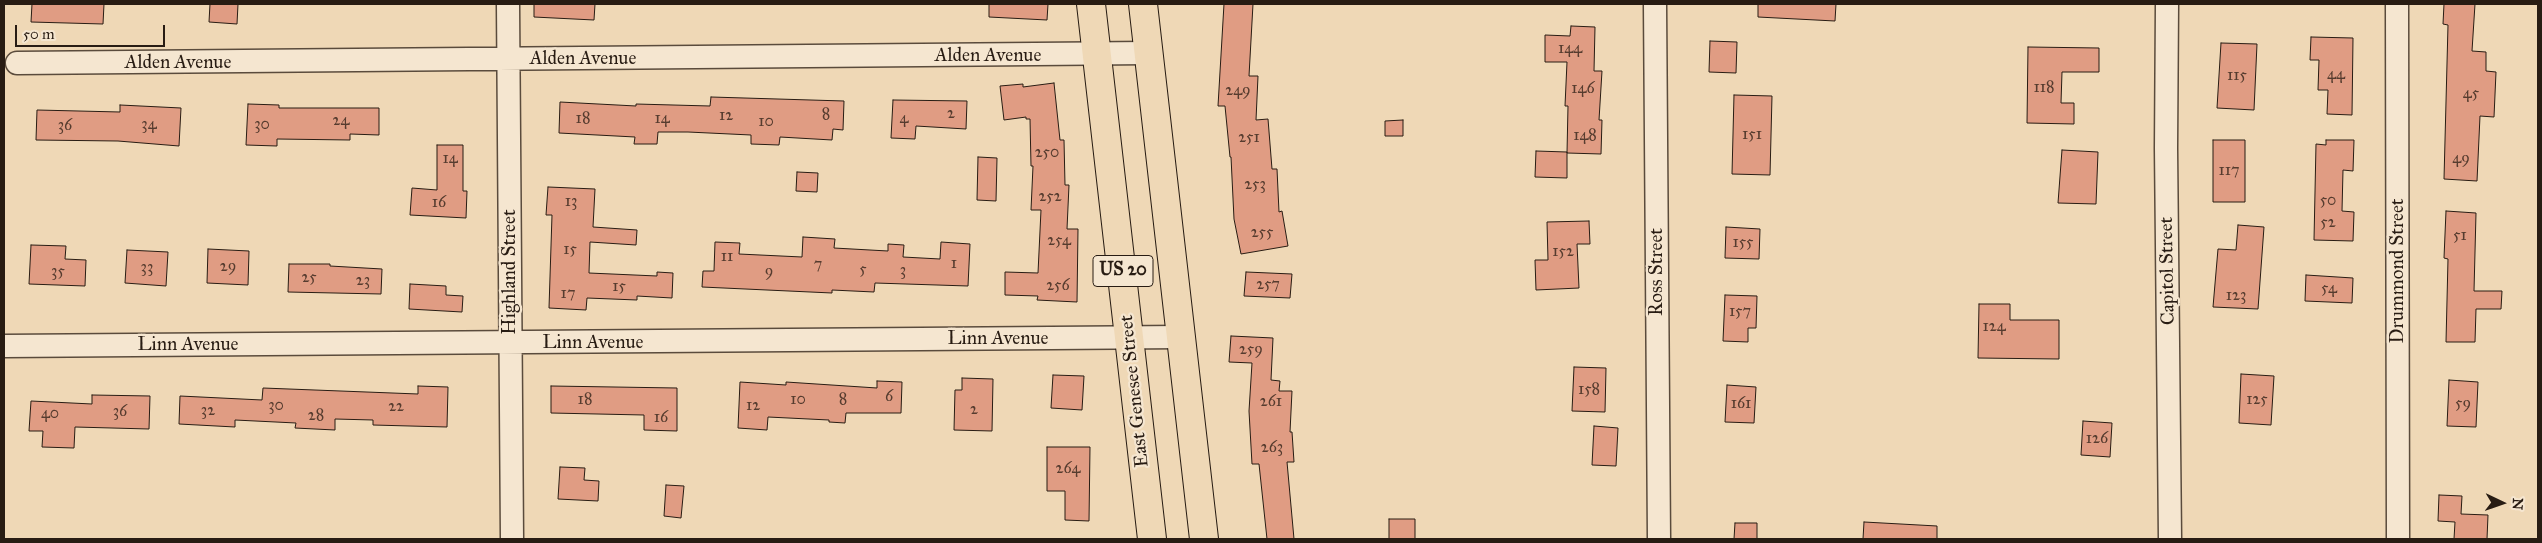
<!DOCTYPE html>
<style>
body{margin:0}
#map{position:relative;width:2542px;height:543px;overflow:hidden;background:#efd8b6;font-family:"IM FELL Great Primer",serif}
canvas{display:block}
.frame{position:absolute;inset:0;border:5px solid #281c13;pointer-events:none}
.north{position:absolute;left:2477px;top:478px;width:50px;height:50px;-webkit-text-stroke:4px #f5e6d0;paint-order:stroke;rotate:93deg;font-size:14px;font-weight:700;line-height:20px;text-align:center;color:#281c13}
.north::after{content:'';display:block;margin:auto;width:18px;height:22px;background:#281c13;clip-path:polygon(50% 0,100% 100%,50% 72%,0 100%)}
.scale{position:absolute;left:15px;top:25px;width:150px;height:22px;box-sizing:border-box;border:2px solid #281c13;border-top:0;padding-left:6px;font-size:15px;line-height:18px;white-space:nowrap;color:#281c13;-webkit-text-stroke:4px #f5e6d0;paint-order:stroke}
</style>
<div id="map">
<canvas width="2542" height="543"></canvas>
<div class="frame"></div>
<div class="north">N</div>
<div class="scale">50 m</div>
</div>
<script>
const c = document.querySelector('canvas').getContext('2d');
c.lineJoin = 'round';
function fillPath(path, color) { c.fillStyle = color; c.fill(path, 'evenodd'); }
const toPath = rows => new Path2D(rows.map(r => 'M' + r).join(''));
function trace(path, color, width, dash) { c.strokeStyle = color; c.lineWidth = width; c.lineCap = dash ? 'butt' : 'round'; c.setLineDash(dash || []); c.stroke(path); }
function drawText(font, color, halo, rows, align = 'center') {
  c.font = font + ' "IM FELL Great Primer",serif'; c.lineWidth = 4.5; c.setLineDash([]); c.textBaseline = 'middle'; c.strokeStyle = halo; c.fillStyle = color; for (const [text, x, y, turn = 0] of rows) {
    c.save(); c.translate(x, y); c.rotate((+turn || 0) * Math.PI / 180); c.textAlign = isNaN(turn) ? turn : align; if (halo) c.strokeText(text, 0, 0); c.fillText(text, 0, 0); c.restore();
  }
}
const building = toPath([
 [32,4,104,4,103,24,31,22,32,4],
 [210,4,238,4,237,24,209,22,210,4],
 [534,4,595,4,594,20,534,17,534,4],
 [989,4,1048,4,1047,20,989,17,989,4],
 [1224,4,1253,4,1249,76,1258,76,1256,120,1268,119,1272,169,1277,169,1279,212,1282,211,1288,246,1241,254,1234,219,1231,157,1230,157,1225,106,1218,106,1224,4],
 [1758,4,1836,4,1835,21,1758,17,1758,4],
 [2444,4,2475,4,2472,51,2486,52,2486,71,2496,72,2494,117,2480,116,2477,181,2444,179,2448,25,2443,24,2444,4],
 [1571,26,1595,27,1594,71,1602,71,1599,120,1602,120,1601,154,1567,153,1568,106,1565,106,1567,62,1545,62,1545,35,1570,36,1571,26],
 [2311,37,2353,38,2352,115,2327,114,2328,90,2318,90,2319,60,2310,60,2311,37],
 [1710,41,1737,42,1736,73,1709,72,1710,41],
 [2221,43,2257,44,2254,110,2217,108,2221,43],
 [2028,47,2099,48,2099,72,2062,72,2061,103,2074,103,2074,124,2027,123,2028,47],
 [1054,83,1060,140,1064,140,1065,185,1069,185,1067,229,1078,229,1077,302,1037,300,1038,296,1005,295,1005,272,1038,273,1041,210,1031,210,1033,166,1031,166,1030,119,1026,119,1026,117,1004,120,1000,86,1023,84,1023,87,1054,83],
 [1734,95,1772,96,1770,175,1732,174,1734,95],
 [711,97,844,101,843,130,833,129,832,140,780,137,779,145,751,144,751,135,688,132,658,132,657,144,634,144,635,137,559,133,560,102,636,106,636,104,710,106,711,97],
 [893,100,967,101,966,129,916,126,915,139,891,138,893,100],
 [248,104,279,105,279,108,379,108,379,135,350,134,350,140,277,139,277,146,246,145,248,104],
 [120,105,181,108,179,146,118,141,36,140,37,110,120,112,120,105],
 [1403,120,1403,136,1385,136,1385,121,1403,120],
 [2213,140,2245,140,2245,202,2213,202,2213,140],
 [2326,140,2354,140,2353,171,2343,170,2342,211,2354,212,2353,241,2314,240,2316,144,2326,145,2326,140],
 [437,145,463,145,463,191,467,191,466,218,410,215,412,188,437,190,437,145],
 [2062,150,2098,152,2096,204,2058,203,2062,150],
 [1536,151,1567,152,1567,178,1535,177,1536,151],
 [978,157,997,158,996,201,977,200,978,157],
 [797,172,818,173,817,192,796,191,797,172],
 [548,187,595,189,593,227,637,230,636,245,590,242,589,273,657,276,657,272,673,273,672,298,637,296,637,300,587,298,586,310,549,308,552,215,546,215,548,187],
 [2446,211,2476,213,2474,291,2502,291,2501,309,2476,309,2475,342,2446,342,2448,259,2444,258,2446,211],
 [1589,221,1590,244,1577,244,1579,288,1536,290,1535,260,1548,260,1547,222,1589,221],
 [2238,225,2264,227,2258,309,2213,307,2218,249,2236,250,2238,225],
 [1726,227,1760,229,1759,259,1725,258,1726,227],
 [803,237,835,239,834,248,888,251,888,244,904,245,903,257,940,259,941,242,970,244,968,286,875,283,874,292,832,290,832,293,702,287,703,271,714,271,715,242,740,243,739,254,802,257,803,237],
 [31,245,66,246,65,259,86,260,85,286,29,284,31,245],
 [208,249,249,251,248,285,207,283,208,249],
 [127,250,168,252,166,286,125,283,127,250],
 [289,264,330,264,330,266,382,269,381,294,288,292,289,264],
 [1246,272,1292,274,1290,298,1244,296,1246,272],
 [2306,275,2353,278,2352,303,2305,301,2306,275],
 [410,284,446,286,446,295,463,296,462,312,409,309,410,284],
 [1725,295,1757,296,1756,328,1748,328,1748,342,1723,341,1725,295],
 [1979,304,2010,304,2010,320,2059,320,2059,359,1978,358,1979,304],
 [1231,336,1273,338,1271,380,1280,381,1279,391,1292,391,1290,432,1292,432,1294,462,1287,462,1294,539,1267,539,1259,464,1252,464,1249,411,1252,363,1229,362,1231,336],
 [1574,367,1606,368,1605,412,1572,411,1574,367],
 [2241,374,2274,376,2271,425,2239,423,2241,374],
 [1053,375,1084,376,1082,410,1051,408,1053,375],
 [962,378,993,379,992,431,954,430,955,390,962,390,962,378],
 [2449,380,2478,382,2476,427,2447,426,2449,380],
 [877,381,902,382,901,413,846,413,845,423,829,422,829,420,768,417,767,430,738,428,740,382,786,385,786,382,877,388,877,381],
 [1727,385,1756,387,1754,423,1725,422,1727,385],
 [418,386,448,387,447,427,373,425,373,420,335,419,335,430,295,428,296,423,235,420,235,427,179,424,180,396,262,400,263,388,418,394,418,386],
 [551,386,677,388,677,431,644,430,644,415,551,413,551,386],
 [92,395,150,396,149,429,75,427,74,448,42,447,43,431,29,431,31,401,92,404,92,395],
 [2083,421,2112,423,2110,457,2081,455,2083,421],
 [1594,426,1618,428,1616,466,1592,465,1594,426],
 [1047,447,1090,447,1089,521,1065,520,1065,491,1047,491,1047,447],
 [560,467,585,468,584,480,599,481,598,501,558,499,560,467],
 [666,485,684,486,681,518,664,516,666,485],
 [2439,495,2462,496,2461,514,2488,515,2487,539,2454,539,2455,522,2438,521,2439,495],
 [1389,519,1415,519,1415,539,1389,539,1389,519],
 [1864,522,1937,526,1937,539,1863,539,1864,522],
 [1735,523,1757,523,1757,539,1734,539,1735,523]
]);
const minor = toPath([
 [508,4,512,539],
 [1655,4,1659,539],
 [2167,4,2166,148,2170,539],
 [2397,4,2398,539],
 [17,63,1148,53],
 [4,346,1182,337]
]);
const trunk = toPath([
 [1091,4,1152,539],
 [1143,4,1204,539]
]);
const numberNames = [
 ["144",1570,49],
 ["44",2336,75],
 ["115",2237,76],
 ["118",2044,88],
 ["146",1583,89],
 ["249",1238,91],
 ["45",2471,94],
 ["2",951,114],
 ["8",826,115],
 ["12",726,116],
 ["18",583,119],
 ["14",662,119],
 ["4",904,119],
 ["24",341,121],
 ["10",766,122],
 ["34",149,125],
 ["30",262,125],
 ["36",65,126],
 ["151",1752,135],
 ["148",1585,136],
 ["251",1249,138],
 ["250",1047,153],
 ["14",450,159],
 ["49",2461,159],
 ["117",2229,171],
 ["253",1255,185],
 ["252",1050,197],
 ["50",2328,201],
 ["13",571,202],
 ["16",439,203],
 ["52",2328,223],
 ["255",1262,233],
 ["51",2460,236],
 ["254",1059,241],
 ["155",1743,243],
 ["15",570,250],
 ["152",1563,252],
 ["11",727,257],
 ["1",954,264],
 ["7",818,265],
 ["29",228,267],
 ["33",147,268],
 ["5",863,270],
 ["3",903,271],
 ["35",58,272],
 ["9",769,272],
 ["25",309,278],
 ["23",363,281],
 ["257",1268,285],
 ["256",1058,286],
 ["15",619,287],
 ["54",2329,289],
 ["17",568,294],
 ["123",2236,296],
 ["157",1740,312],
 ["124",1994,327],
 ["259",1251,350],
 ["158",1589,390],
 ["6",889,397],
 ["18",585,400],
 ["10",798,400],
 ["8",843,400],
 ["125",2257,400],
 ["261",1271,402],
 ["161",1741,404],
 ["59",2463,404],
 ["30",276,406],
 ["12",753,406],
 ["22",396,407],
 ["2",974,410],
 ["32",208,411],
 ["36",120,412],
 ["40",50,414],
 ["28",316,416],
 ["16",661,418],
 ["126",2097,439],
 ["263",1272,448],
 ["264",1068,469]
];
const shields = [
 [1123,271,60]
];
const shieldNames = [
 ["US 20",1123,271]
];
const streetNames = [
 ["Alden Avenue",988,56],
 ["Alden Avenue",583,59],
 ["Alden Avenue",178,63],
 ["Capitol Street",2168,271,-91],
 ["Drummond Street",2398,271,-90],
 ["Highland Street",510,272,-90],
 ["Ross Street",1657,272,-90],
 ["Linn Avenue",998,339],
 ["Linn Avenue",593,343],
 ["Linn Avenue",188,345],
 ["East Genesee Street",1135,391,-96]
];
fillPath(building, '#e09c83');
trace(building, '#281c13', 1);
trace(minor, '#5a4b3c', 25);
trace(trunk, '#281c13', 30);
trace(minor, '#f5e6d0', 22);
trace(trunk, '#efd8b6', 28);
drawText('16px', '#563c2f', null, numberNames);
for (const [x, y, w] of shields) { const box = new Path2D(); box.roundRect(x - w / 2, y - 15.5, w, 31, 4); c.fillStyle = '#f5e6d0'; c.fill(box); trace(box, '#281c13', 1); }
drawText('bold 18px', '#281c13', null, shieldNames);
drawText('19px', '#281c13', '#f5e6d0', streetNames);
</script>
